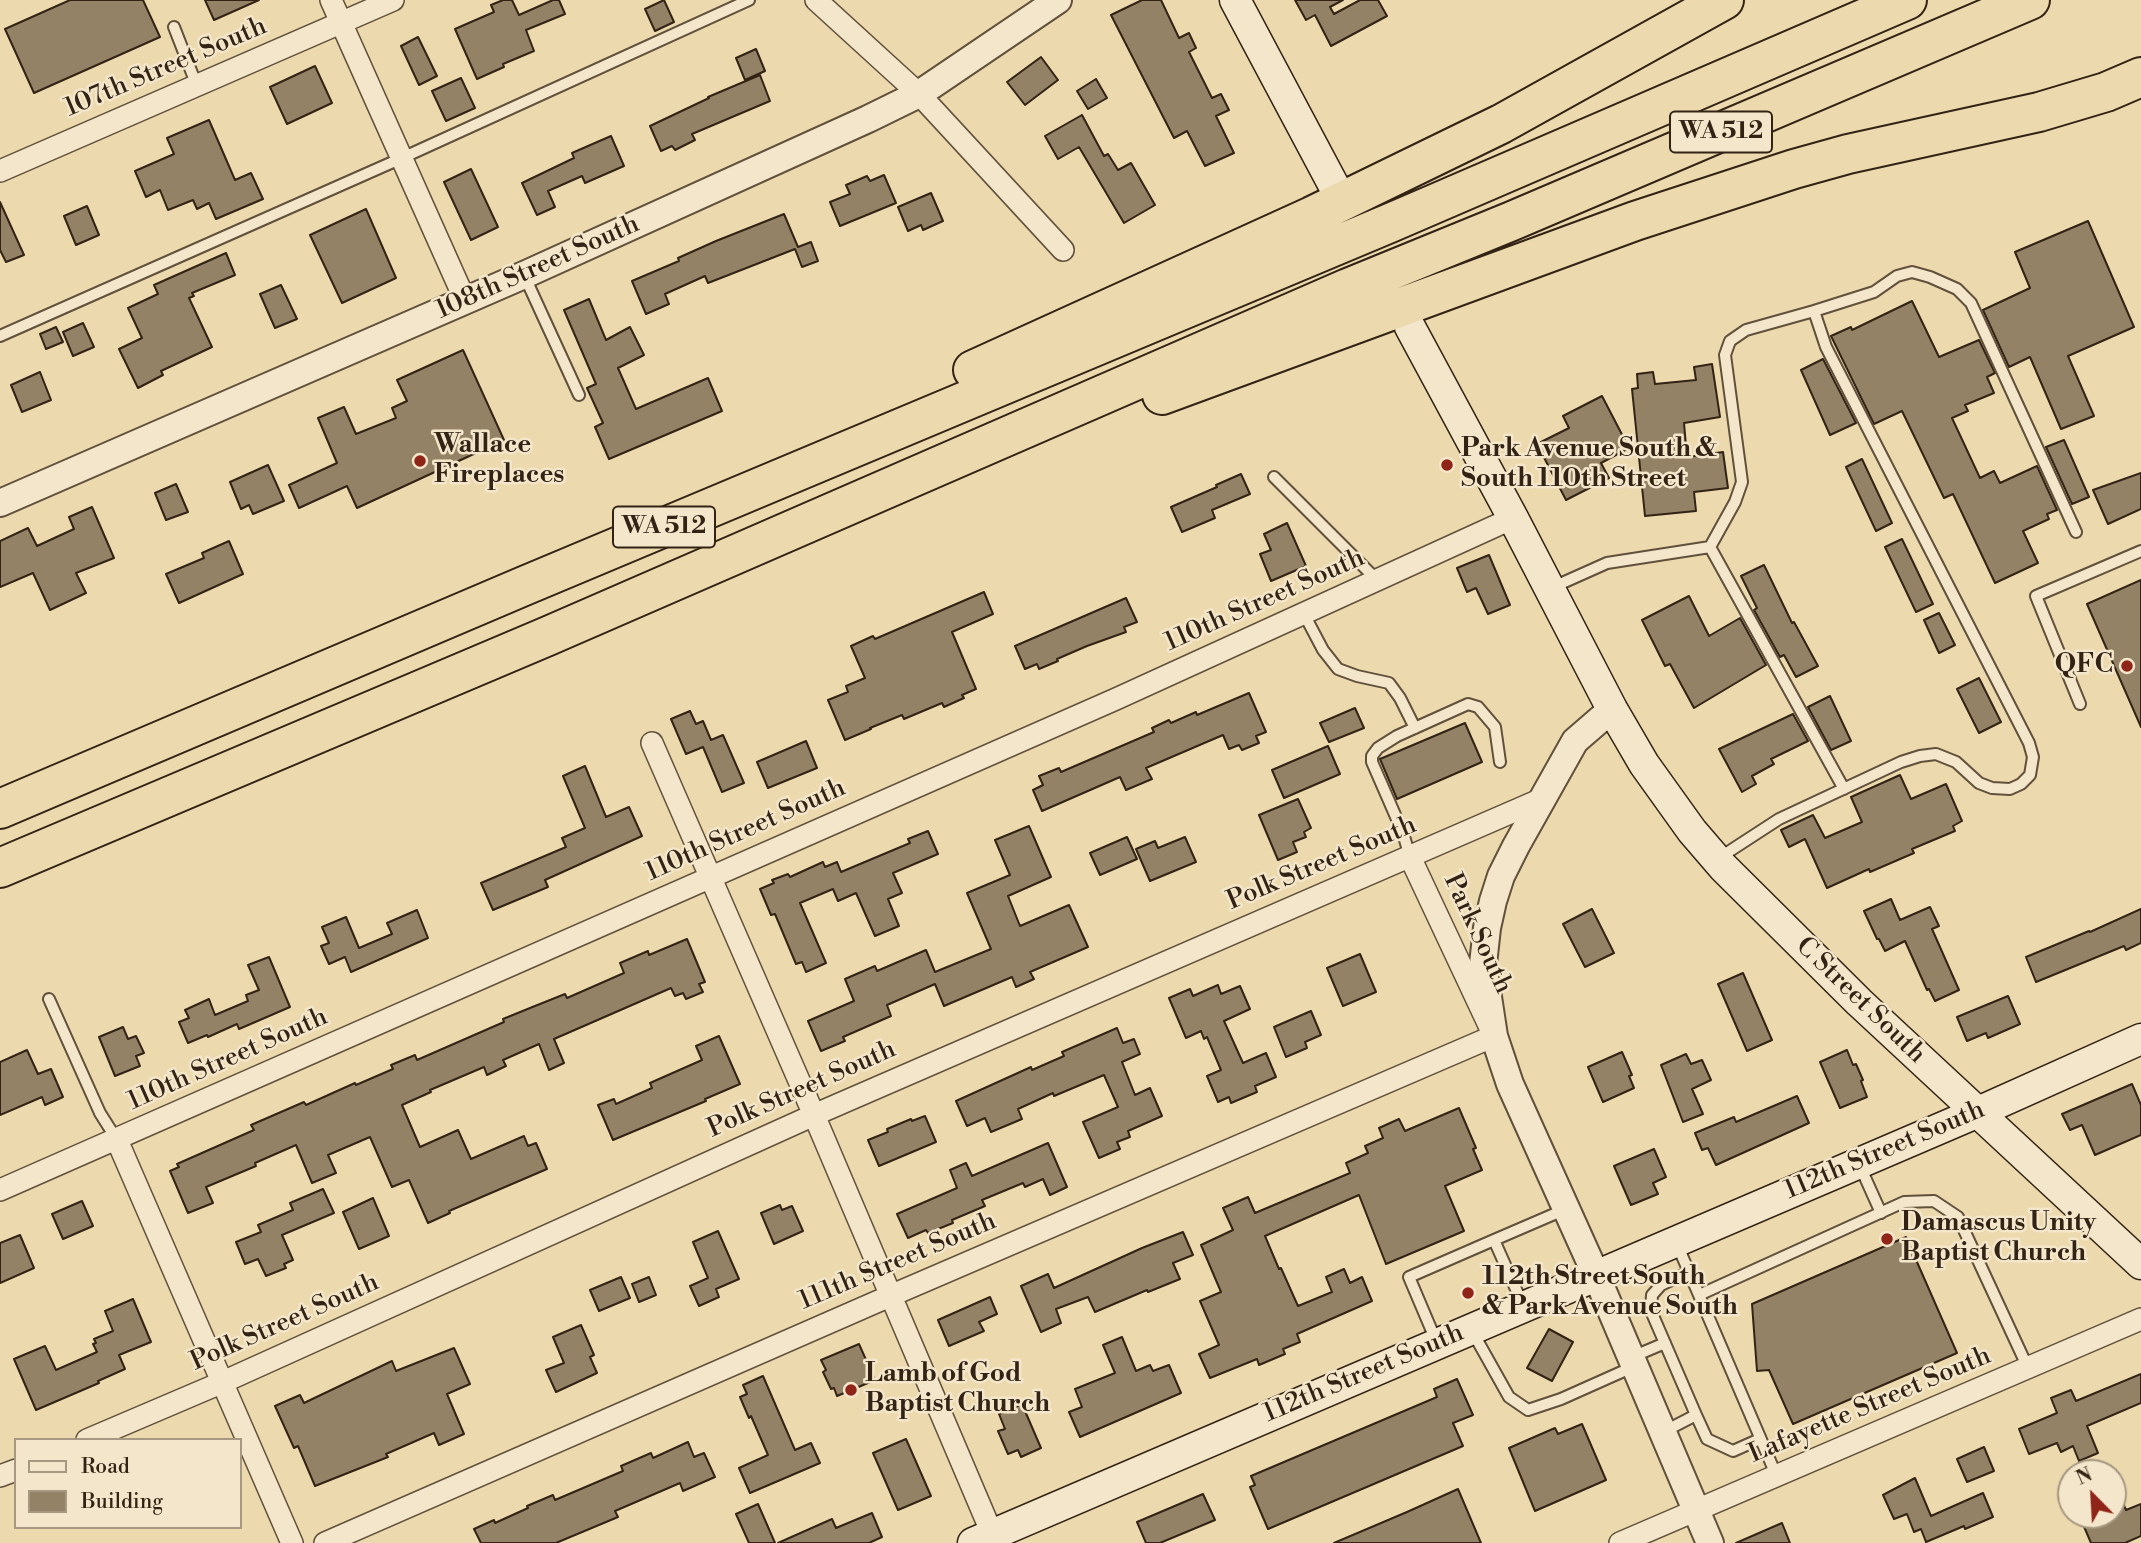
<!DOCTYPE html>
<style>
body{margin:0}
#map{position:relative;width:2141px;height:1543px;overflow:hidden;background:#edd9ae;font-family:"Libre Bodoni",serif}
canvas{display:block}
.legend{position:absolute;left:14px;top:1438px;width:228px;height:91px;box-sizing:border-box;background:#f3e6ca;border:2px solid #a69882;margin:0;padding:9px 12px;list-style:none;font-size:21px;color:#322315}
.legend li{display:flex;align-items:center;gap:14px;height:35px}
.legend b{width:35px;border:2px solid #a69882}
.north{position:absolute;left:2057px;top:1459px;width:70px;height:70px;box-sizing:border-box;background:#f3e6ca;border:2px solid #a69882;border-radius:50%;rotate:336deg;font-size:19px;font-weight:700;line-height:28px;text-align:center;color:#322315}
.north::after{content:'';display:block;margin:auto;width:24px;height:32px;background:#8f2418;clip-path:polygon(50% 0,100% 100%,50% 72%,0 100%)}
</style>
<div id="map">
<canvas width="2141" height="1543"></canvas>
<ul class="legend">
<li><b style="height:9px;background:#f3e6ca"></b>Road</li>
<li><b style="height:19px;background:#938265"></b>Building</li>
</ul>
<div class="north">N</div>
</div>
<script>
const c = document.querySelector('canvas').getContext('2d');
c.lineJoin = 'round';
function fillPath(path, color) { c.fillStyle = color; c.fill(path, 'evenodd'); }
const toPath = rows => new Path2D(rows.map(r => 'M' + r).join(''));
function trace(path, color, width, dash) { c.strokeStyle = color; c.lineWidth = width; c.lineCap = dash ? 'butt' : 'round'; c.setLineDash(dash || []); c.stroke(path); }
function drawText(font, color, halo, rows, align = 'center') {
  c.font = font + ' "Libre Bodoni",serif'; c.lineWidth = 5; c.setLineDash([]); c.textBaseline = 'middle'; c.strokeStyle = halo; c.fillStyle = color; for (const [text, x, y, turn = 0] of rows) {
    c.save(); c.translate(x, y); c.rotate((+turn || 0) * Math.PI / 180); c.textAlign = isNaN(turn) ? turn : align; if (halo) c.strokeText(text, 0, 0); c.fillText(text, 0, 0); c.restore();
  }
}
const building = toPath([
 [70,0,143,0,160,37,34,93,5,29,70,0],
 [205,0,259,0,214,20,205,0],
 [503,0,512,0,519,15,553,0,559,0,565,14,526,30,534,51,503,64,504,67,477,79,455,29,494,12,491,5,503,0],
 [664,0,674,22,655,31,645,9,664,0],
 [1142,0,1161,0,1179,38,1189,33,1196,48,1189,52,1212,98,1221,94,1229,110,1216,116,1234,153,1205,166,1187,131,1174,138,1111,15,1142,0],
 [1295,0,1343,0,1330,7,1334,14,1360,0,1378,0,1387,16,1331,46,1315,15,1306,20,1295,0],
 [418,37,437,76,419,85,401,46,418,37],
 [756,49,765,71,745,80,736,58,756,49],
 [1041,57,1058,80,1025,105,1007,82,1041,57],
 [315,66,332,103,287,124,270,87,315,66],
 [760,75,770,101,692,134,695,140,675,150,672,146,661,151,650,126,709,98,708,97,760,75],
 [461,78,475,108,446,121,432,91,461,78],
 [1096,79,1107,98,1088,109,1077,91,1096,79],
 [1082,115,1104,156,1108,154,1118,170,1131,163,1155,205,1124,223,1079,147,1058,159,1045,136,1082,115],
 [209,120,235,180,251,173,263,199,216,219,209,203,197,209,193,200,168,210,160,190,146,197,135,171,174,154,167,138,209,120],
 [611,136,624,166,585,183,582,176,548,191,555,207,537,215,522,183,574,158,572,153,611,136],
 [471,169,498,227,471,240,444,182,471,169],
 [884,175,896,203,840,226,830,202,850,194,846,185,867,176,870,181,884,175],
 [931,193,943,221,923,230,921,225,908,231,898,207,931,193],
 [0,202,24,255,6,262,0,250,0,202],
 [87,206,99,235,76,245,64,216,87,206],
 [366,209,396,278,342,303,310,235,366,209],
 [784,214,798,247,811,242,818,261,802,267,795,249,708,283,705,276,665,294,669,304,646,314,632,281,679,261,678,258,716,241,784,214],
 [2088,221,2134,327,2068,356,2094,416,2061,429,2030,357,2009,367,1983,310,2030,288,2015,252,2088,221],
 [226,253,235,275,192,293,194,296,189,298,212,347,161,371,163,375,138,388,119,349,142,338,128,308,158,294,154,285,226,253],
 [281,285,297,319,275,328,260,294,281,285],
 [589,299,606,340,630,327,644,355,618,368,636,409,708,378,722,411,609,459,595,427,603,423,587,388,596,384,564,310,589,299],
 [1912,301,1939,357,1979,340,1995,373,1987,377,1994,393,1965,405,1968,411,1952,418,1980,478,1994,471,2000,483,2037,466,2057,510,2047,514,2049,519,2023,531,2038,563,1995,583,1953,494,1944,498,1902,411,1874,424,1831,336,1851,327,1852,330,1912,301],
 [83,323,94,347,73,356,63,332,83,323],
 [56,327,63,342,46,349,40,334,56,327],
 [463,350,504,440,357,508,347,486,299,508,289,485,337,463,318,418,344,407,356,434,396,418,392,408,407,401,397,380,463,350],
 [1823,359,1856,423,1830,435,1801,370,1823,359],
 [1712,364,1720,417,1684,423,1687,457,1723,452,1728,488,1694,492,1696,511,1645,516,1632,389,1638,388,1637,374,1653,372,1655,384,1696,380,1694,367,1712,364],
 [40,372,51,400,22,412,11,385,40,372],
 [1602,396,1629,448,1601,463,1609,478,1566,500,1537,444,1569,428,1563,416,1602,396],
 [2064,440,2089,497,2072,504,2046,447,2064,440],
 [1862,459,1892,523,1876,531,1846,467,1862,459],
 [268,465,284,501,253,514,249,505,241,509,230,482,268,465],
 [2141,473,2141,509,2108,524,2093,490,2141,473],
 [1241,474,1250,494,1212,510,1215,518,1182,532,1171,507,1217,487,1216,485,1241,474],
 [176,484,188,512,166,520,155,493,176,484],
 [92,507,114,558,76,573,86,593,50,610,33,573,0,587,0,541,28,528,37,546,74,529,69,517,92,507],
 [1287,523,1306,566,1271,581,1260,554,1271,550,1264,534,1287,523],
 [1902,539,1933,604,1916,612,1885,547,1902,539],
 [229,541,243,574,179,603,166,574,204,558,202,553,229,541],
 [1489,555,1510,605,1488,614,1476,588,1467,592,1457,568,1489,555],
 [1764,565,1792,623,1794,622,1818,666,1796,677,1784,655,1780,657,1754,610,1757,608,1741,576,1764,565],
 [2141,580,2141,727,2087,604,2141,580],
 [984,592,993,614,952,632,976,689,962,695,964,698,944,707,942,703,904,719,902,715,870,728,871,729,845,740,828,700,848,692,846,686,865,678,851,646,873,636,875,639,984,592],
 [1689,596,1709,636,1740,618,1766,665,1694,708,1670,664,1665,666,1642,620,1689,596],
 [1126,598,1137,622,1124,627,1126,632,1087,646,1057,659,1058,661,1039,669,1037,664,1025,669,1015,646,1126,598],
 [1939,613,1955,645,1939,653,1924,620,1939,613],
 [1979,678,2001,722,1979,733,1957,689,1979,678],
 [1249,693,1266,732,1256,736,1259,743,1242,750,1239,745,1229,749,1223,735,1146,768,1152,779,1126,790,1120,777,1042,811,1033,790,1043,785,1039,776,1059,768,1061,772,1154,732,1152,728,1169,720,1171,723,1196,712,1197,715,1249,693],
 [1830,696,1851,741,1831,750,1808,707,1830,696],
 [1355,708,1364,728,1329,742,1320,723,1355,708],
 [690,711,696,724,703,721,711,740,723,735,744,783,722,792,703,747,686,754,671,719,690,711],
 [1793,714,1808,741,1771,759,1774,764,1752,776,1756,784,1742,792,1719,749,1793,714],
 [1465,723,1482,762,1397,799,1380,759,1465,723],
 [806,741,817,768,768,788,757,762,806,741],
 [1328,746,1340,774,1284,798,1272,770,1328,746],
 [585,766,606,817,629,807,642,836,545,880,548,887,493,910,481,883,566,847,562,838,585,828,563,776,585,766],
 [1900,775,1911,799,1946,784,1962,821,1953,826,1955,831,1912,849,1914,853,1870,872,1869,869,1827,888,1805,839,1789,847,1781,830,1813,815,1825,838,1862,822,1851,797,1900,775],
 [1298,799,1311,828,1304,832,1306,837,1293,842,1297,852,1278,860,1259,815,1298,799],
 [1029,826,1051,877,1008,896,1020,926,1069,905,1088,947,1030,972,1034,979,1016,987,1012,977,944,1006,935,984,887,1005,891,1016,843,1037,845,1041,821,1051,808,1021,854,1001,845,979,875,966,877,971,926,950,935,972,991,949,967,893,1010,875,995,840,1029,826],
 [928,831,938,854,893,873,902,893,888,899,899,926,875,936,856,893,838,901,833,889,800,903,826,963,806,972,802,962,796,964,775,914,771,915,760,889,774,883,772,880,788,874,790,877,823,862,825,867,837,862,841,872,910,843,908,839,928,831],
 [1127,837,1137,859,1100,875,1090,853,1127,837],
 [1185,837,1196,862,1150,881,1136,849,1155,841,1158,848,1185,837],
 [1891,899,1900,920,1930,907,1939,926,1932,929,1959,990,1935,1001,1929,989,1927,990,1905,941,1885,951,1879,939,1877,939,1864,911,1891,899],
 [1592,909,1614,953,1585,967,1563,924,1592,909],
 [2141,909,2141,943,2126,950,2124,946,2036,982,2026,957,2089,931,2090,932,2141,909],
 [417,910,428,938,351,972,345,957,329,964,321,946,329,943,322,927,346,917,359,948,392,934,387,923,417,910],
 [687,939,705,982,699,984,703,992,686,999,683,993,675,996,671,988,554,1039,564,1063,549,1070,539,1044,503,1060,506,1066,487,1075,484,1067,430,1090,431,1092,402,1105,420,1147,458,1130,471,1159,524,1136,528,1146,536,1143,547,1169,449,1211,450,1213,428,1223,409,1180,392,1187,370,1137,328,1155,336,1173,312,1183,296,1145,255,1163,256,1166,206,1187,213,1203,188,1213,170,1171,179,1167,177,1164,254,1130,251,1125,304,1102,306,1105,355,1083,356,1085,393,1069,391,1065,415,1055,417,1060,504,1022,503,1019,530,1008,565,994,567,998,624,973,620,963,648,951,649,955,687,939],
 [1360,954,1376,992,1343,1006,1327,968,1360,954],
 [269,957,290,1007,239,1029,237,1024,208,1037,207,1035,188,1043,179,1022,189,1018,185,1010,209,999,215,1015,248,1001,246,995,259,990,248,965,269,957],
 [1743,973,1772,1040,1747,1051,1718,984,1743,973],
 [1218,985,1221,994,1240,986,1250,1009,1224,1021,1243,1063,1266,1053,1276,1077,1255,1086,1257,1092,1231,1103,1229,1097,1218,1102,1207,1076,1221,1070,1207,1037,1204,1039,1201,1031,1186,1038,1169,998,1190,989,1193,996,1218,985],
 [2008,996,2020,1024,1988,1038,1986,1033,1967,1041,1957,1017,2008,996],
 [1311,1011,1321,1035,1305,1042,1307,1048,1286,1057,1274,1027,1311,1011],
 [123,1027,128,1039,136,1036,144,1053,136,1056,140,1066,115,1076,99,1037,123,1027],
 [1117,1028,1123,1043,1134,1039,1140,1054,1122,1062,1135,1095,1150,1088,1162,1116,1128,1131,1130,1137,1117,1142,1120,1149,1099,1158,1083,1122,1118,1107,1104,1075,1054,1096,1053,1093,1018,1109,1022,1119,991,1132,985,1118,967,1126,956,1101,1031,1067,1032,1070,1064,1056,1062,1052,1117,1028],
 [719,1036,740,1084,705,1099,706,1101,613,1140,598,1105,614,1099,616,1104,652,1088,650,1083,702,1060,696,1046,719,1036],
 [27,1050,38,1074,51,1069,63,1097,45,1105,42,1097,0,1115,0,1062,27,1050],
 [1847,1050,1853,1065,1856,1064,1863,1080,1861,1081,1867,1097,1840,1108,1820,1062,1847,1050],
 [1622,1052,1632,1075,1629,1076,1634,1088,1603,1102,1588,1067,1622,1052],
 [1686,1054,1691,1064,1702,1060,1711,1080,1692,1089,1703,1114,1683,1122,1661,1065,1686,1054],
 [2132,1084,2141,1105,2141,1135,2095,1155,2082,1125,2070,1130,2062,1114,2132,1084],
 [1797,1096,1809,1123,1716,1165,1708,1148,1702,1150,1695,1133,1734,1117,1736,1122,1797,1096],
 [1459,1108,1476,1148,1473,1149,1482,1170,1445,1186,1464,1231,1386,1264,1359,1195,1265,1236,1279,1269,1281,1268,1298,1306,1332,1292,1326,1277,1344,1269,1350,1283,1362,1277,1372,1301,1297,1334,1300,1342,1283,1349,1285,1354,1259,1365,1257,1359,1210,1378,1199,1354,1219,1345,1200,1301,1221,1292,1201,1245,1233,1230,1223,1208,1248,1197,1255,1213,1350,1173,1346,1163,1368,1153,1365,1146,1383,1138,1379,1128,1399,1119,1405,1131,1459,1108],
 [925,1116,936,1142,879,1166,868,1140,888,1132,887,1129,911,1119,912,1121,925,1116],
 [1048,1143,1067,1187,1050,1195,1043,1179,1025,1187,1023,1183,982,1200,985,1206,952,1220,953,1223,928,1233,926,1230,908,1238,897,1214,957,1188,950,1170,966,1163,972,1176,1048,1143],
 [1654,1149,1666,1177,1653,1183,1658,1194,1631,1205,1614,1166,1654,1149],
 [323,1189,334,1213,282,1235,293,1260,284,1264,286,1268,266,1276,258,1259,245,1264,236,1242,261,1232,258,1225,293,1210,290,1203,323,1189],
 [373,1198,389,1236,359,1249,343,1212,373,1198],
 [82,1201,93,1226,63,1239,52,1214,82,1201],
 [780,1205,782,1210,792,1206,803,1231,774,1244,761,1213,780,1205],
 [718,1231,739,1279,716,1289,719,1297,699,1306,690,1286,708,1278,693,1242,718,1231],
 [1183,1232,1193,1255,1173,1263,1180,1279,1148,1292,1147,1290,1095,1312,1088,1297,1056,1309,1061,1323,1041,1332,1021,1286,1048,1274,1054,1288,1142,1248,1183,1232],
 [20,1235,34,1268,0,1283,0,1243,20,1235],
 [1906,1237,1957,1353,1793,1424,1769,1370,1757,1371,1752,1304,1906,1237],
 [621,1277,630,1298,599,1311,590,1290,621,1277],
 [649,1277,656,1295,639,1302,632,1284,649,1277],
 [990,1297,997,1314,979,1322,984,1331,949,1346,938,1320,990,1297],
 [133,1299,151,1342,119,1355,125,1369,98,1381,99,1383,36,1410,14,1359,45,1346,56,1370,97,1352,93,1344,96,1343,94,1339,113,1331,105,1311,133,1299],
 [581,1325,594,1355,590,1357,597,1373,556,1392,546,1370,564,1363,553,1337,581,1325],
 [1549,1329,1573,1342,1552,1381,1527,1368,1549,1329],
 [1122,1337,1136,1371,1150,1365,1153,1371,1169,1365,1181,1393,1080,1437,1069,1412,1082,1407,1075,1389,1115,1373,1103,1345,1122,1337],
 [859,1344,875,1380,837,1396,834,1388,831,1389,823,1372,826,1370,821,1360,859,1344],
 [454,1348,470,1384,447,1394,464,1434,439,1445,434,1433,386,1454,388,1457,315,1486,298,1446,294,1448,275,1406,300,1395,304,1403,392,1361,396,1371,454,1348],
 [2141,1374,2141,1403,2087,1426,2098,1453,2079,1461,2073,1446,2061,1452,2057,1443,2029,1454,2019,1429,2057,1413,2051,1398,2071,1390,2076,1401,2141,1374],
 [763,1376,795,1450,811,1443,820,1463,750,1493,739,1468,768,1455,751,1416,749,1418,740,1397,747,1394,743,1385,763,1376],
 [1457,1379,1473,1415,1453,1423,1463,1446,1268,1529,1250,1487,1255,1485,1251,1476,1437,1397,1434,1389,1457,1379],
 [1022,1404,1041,1448,1021,1457,1018,1450,1008,1454,998,1431,1005,1429,999,1414,1022,1404],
 [1582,1424,1606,1480,1535,1511,1509,1448,1555,1428,1558,1434,1582,1424],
 [906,1439,931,1496,898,1510,873,1453,906,1439],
 [688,1442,694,1457,704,1453,715,1477,683,1491,680,1483,615,1511,618,1517,556,1543,481,1543,474,1529,494,1520,495,1523,528,1508,527,1506,553,1495,555,1500,623,1471,621,1466,651,1453,653,1458,688,1442],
 [1984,1447,1994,1471,1967,1482,1957,1459,1984,1447],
 [1915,1478,1931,1516,1983,1493,1993,1517,1965,1529,1964,1526,1926,1542,1921,1529,1914,1532,1907,1514,1894,1519,1883,1495,1915,1478],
 [2113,1480,2126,1510,2141,1504,2141,1536,2125,1543,2091,1543,2079,1515,2113,1515,2113,1480],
 [1458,1489,1481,1543,1334,1543,1407,1512,1458,1489],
 [1203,1494,1215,1520,1160,1543,1146,1543,1137,1522,1203,1494],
 [758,1504,775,1543,749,1543,736,1514,758,1504],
 [872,1513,882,1537,869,1543,778,1543,832,1519,836,1528,872,1513],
 [1782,1523,1790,1543,1736,1543,1782,1523]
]);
const service = toPath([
 [174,27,197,86],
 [524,275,579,395],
 [1814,311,1746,330,1730,341,1725,355,1742,482,1735,502,1710,547,1844,789],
 [0,336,402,158,749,0],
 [1274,477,1378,581],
 [1551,588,1607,563,1710,547],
 [1304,614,1323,650,1338,669,1357,676,1389,683,1400,698,1415,728],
 [2080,704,2036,596,2141,551],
 [1410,857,1403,833,1372,762,1372,756,1378,748,1397,736,1468,704,1478,707,1495,727,1500,762],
 [1719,858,1779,819,1901,762,1920,756,1936,754,1956,762,1979,783,1992,788,2010,789,2021,784,2030,775,2033,757,2029,743,1826,347,1814,311,1874,292,1897,276,1912,272,1930,277,1957,289,1971,303,2076,532],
 [49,999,100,1113,117,1140],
 [1859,1164,1881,1213],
 [1494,1240,1566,1209],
 [1676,1242,1699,1295,1904,1202,1934,1201,1958,1217,2028,1368],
 [1689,1272,1661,1285,1652,1295,1651,1311,1696,1415,1707,1439,1733,1451,1760,1439],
 [1699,1295,1777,1477],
 [1472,1331,1509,1397,1528,1410,1561,1399,1635,1366],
 [1437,1343,1409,1277,1494,1240,1523,1305],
 [1632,1357,1665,1343],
 [1663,1432,1696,1415]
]);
const minor = toPath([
 [331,0,465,300],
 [816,0,919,94,1063,250],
 [0,171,393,0],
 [652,743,814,1115,996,1543],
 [117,1140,292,1543],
 [0,1190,1116,699,1513,518],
 [87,1440,223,1382,814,1115,1542,799],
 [0,1476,16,1470],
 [325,1543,890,1296,1494,1036,1410,857],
 [1620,1543,2141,1319]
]);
const tertiary = toPath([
 [0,503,524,275,868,119,919,94,1058,0],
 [1612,709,1575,741,1516,846,1501,876,1493,901,1487,928,1483,964,1494,1036,1510,1084,1596,1275,1710,1543]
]);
const secondary = toPath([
 [1235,0,1334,186],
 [1410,327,1513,518,1612,709,1644,764,1692,831,1723,867,1859,1002,2141,1264],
 [973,1543,1976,1113,2141,1039]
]);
const motorway = toPath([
 [973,370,1312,216,1501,124,1724,0],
 [1162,395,1635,221,1794,169,1848,154,2039,112,2106,92,2141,77],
 [0,809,524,586,1390,223,1907,0],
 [0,868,548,636,1348,288,1512,221,2030,0]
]);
const markers = [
 [420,461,7,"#8f2418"],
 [1447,465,7,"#8f2418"],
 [2127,666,7,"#8f2418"],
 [1887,1239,7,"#8f2418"],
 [1468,1293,7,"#8f2418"],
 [851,1390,7,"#8f2418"]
];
const shields = [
 [1721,132,102],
 [664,527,102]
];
const shieldNames = [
 ["WA 512",1721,132],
 ["WA 512",664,527]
];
const streetNames = [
 ["107th Street South",166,68,-23],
 ["108th Street South",538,268,-24],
 ["110th Street South",1265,601,-24],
 ["110th Street South",746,831,-24],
 ["Polk Street South",1322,864,-23],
 ["Park South",1477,934,65],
 ["C Street South",1860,1001,44],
 ["110th Street South",228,1060,-24],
 ["Polk Street South",802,1090,-24],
 ["112th Street South",1885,1151,-23],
 ["111th Street South",898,1262,-23],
 ["Polk Street South",285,1323,-24],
 ["112th Street South",1364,1374,-23],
 ["Lafayette Street South",1870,1406,-23]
];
const poiNames = [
 ["Wallace",434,446],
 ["Fireplaces",434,476],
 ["Park Avenue South &",1461,450],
 ["South 110th Street",1461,480],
 ["QFC",2113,666,"right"],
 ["Damascus Unity",1901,1224],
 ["Baptist Church",1901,1254],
 ["112th Street South",1482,1278],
 ["& Park Avenue South",1482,1308],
 ["Lamb of God",865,1375],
 ["Baptist Church",865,1405]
];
fillPath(building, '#938265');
trace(building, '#322315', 2);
trace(service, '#61503b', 14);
trace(minor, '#61503b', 24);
trace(tertiary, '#61503b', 30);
trace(secondary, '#322315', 33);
trace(motorway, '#322315', 42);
trace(service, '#f3e6ca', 10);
trace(minor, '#f3e6ca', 21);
trace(tertiary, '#f3e6ca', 26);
trace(secondary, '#f3e6ca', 30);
trace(motorway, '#edd9ae', 38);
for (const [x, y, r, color] of markers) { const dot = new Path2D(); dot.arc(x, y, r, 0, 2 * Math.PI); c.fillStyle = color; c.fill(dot); trace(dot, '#f3e6ca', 2.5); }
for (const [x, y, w] of shields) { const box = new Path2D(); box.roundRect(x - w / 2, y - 20.5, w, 41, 5); c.fillStyle = '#f3e6ca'; c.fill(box); trace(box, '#322315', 2); }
drawText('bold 24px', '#322315', null, shieldNames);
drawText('26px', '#322315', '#f3e6ca', streetNames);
drawText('bold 26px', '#322315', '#f3e6ca', poiNames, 'left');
</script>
